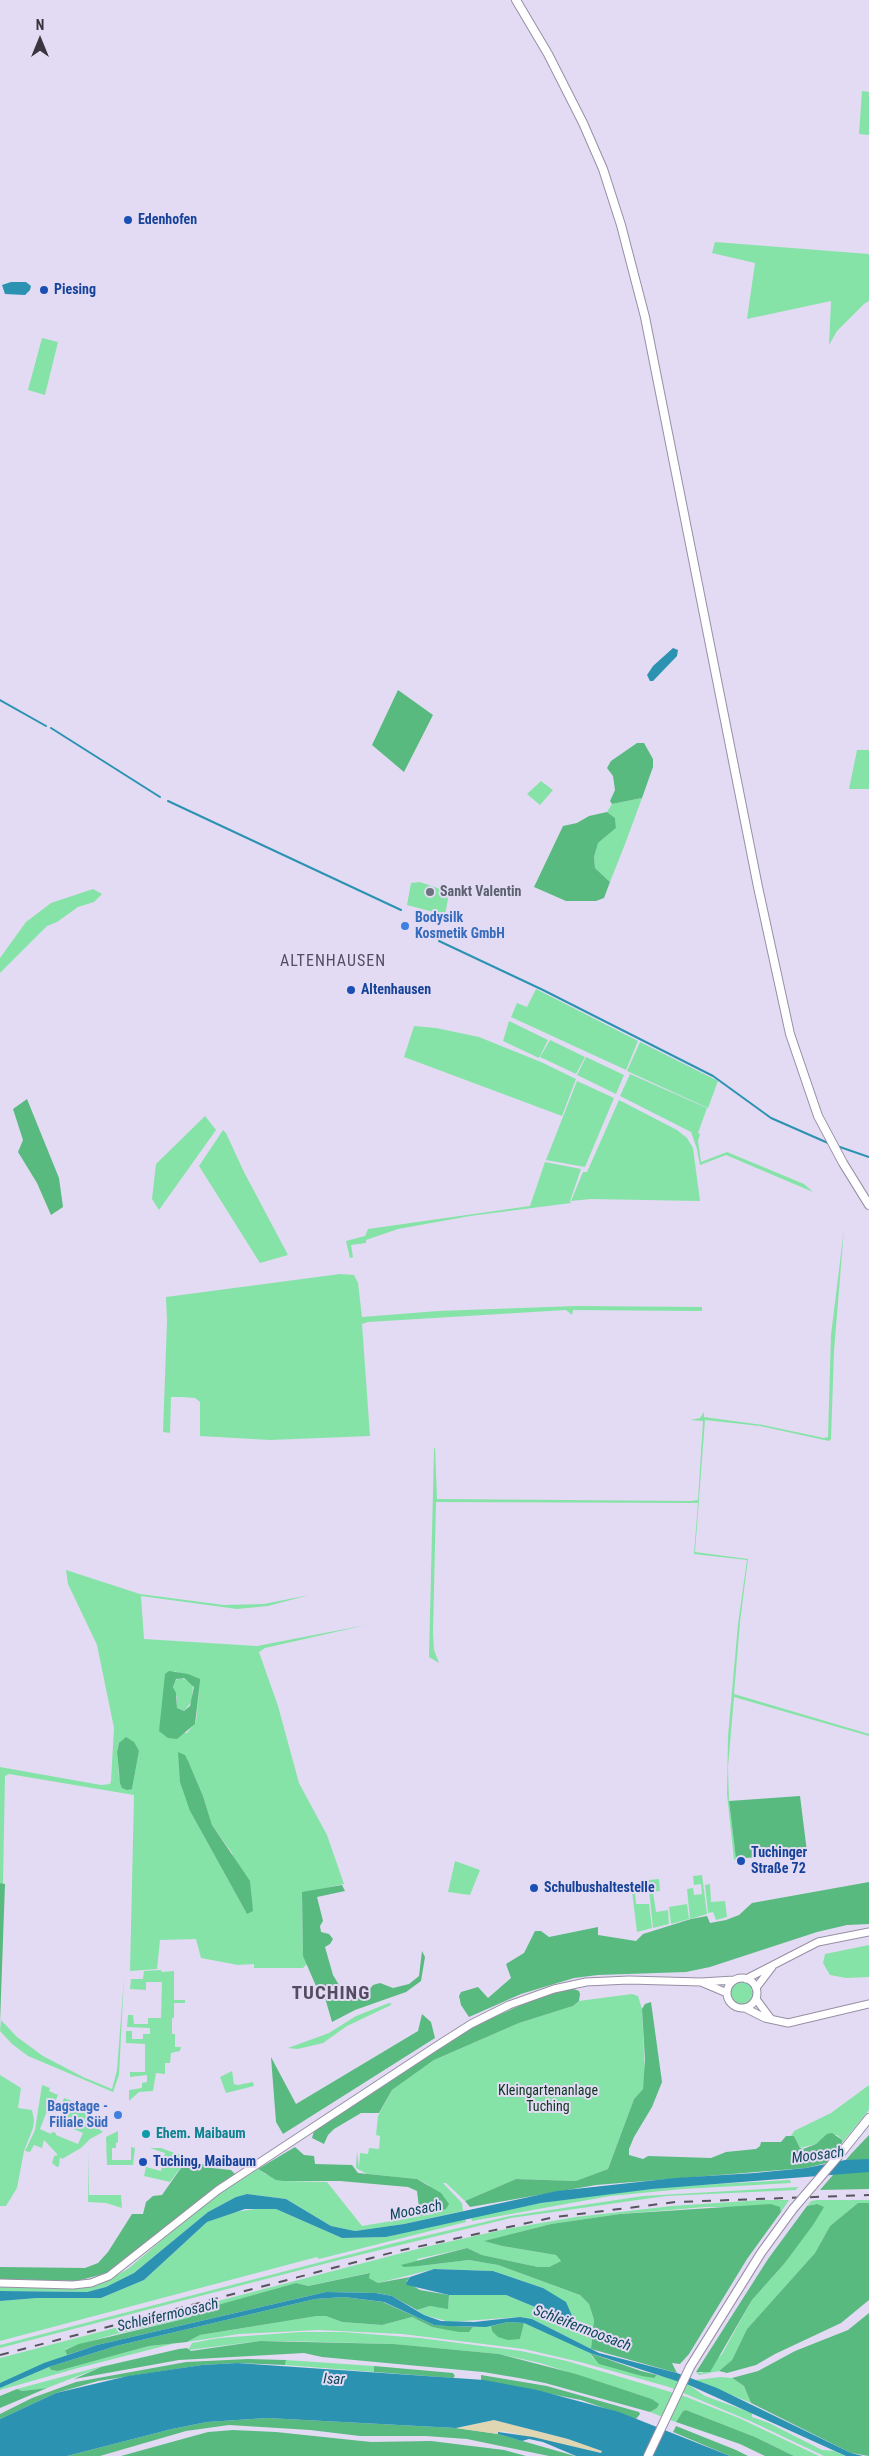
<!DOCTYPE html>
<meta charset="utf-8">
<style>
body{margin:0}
#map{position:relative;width:869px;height:2456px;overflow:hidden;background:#e3dbf3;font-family:"Roboto Condensed",sans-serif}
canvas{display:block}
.north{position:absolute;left:15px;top:15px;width:50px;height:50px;-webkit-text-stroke:4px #e3dbf3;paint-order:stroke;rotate:0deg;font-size:14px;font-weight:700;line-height:20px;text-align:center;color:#38353e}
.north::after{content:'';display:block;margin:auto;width:18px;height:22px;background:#38353e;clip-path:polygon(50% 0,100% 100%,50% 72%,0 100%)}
</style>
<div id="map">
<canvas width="869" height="2456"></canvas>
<div class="north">N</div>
</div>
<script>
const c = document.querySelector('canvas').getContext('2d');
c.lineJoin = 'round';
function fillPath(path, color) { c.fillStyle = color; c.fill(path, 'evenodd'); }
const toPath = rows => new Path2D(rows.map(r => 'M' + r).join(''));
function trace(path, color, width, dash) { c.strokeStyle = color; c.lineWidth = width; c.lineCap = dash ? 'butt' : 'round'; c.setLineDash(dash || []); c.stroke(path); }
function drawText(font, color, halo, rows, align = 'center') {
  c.font = font + ' "Roboto Condensed",sans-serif'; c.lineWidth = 4; c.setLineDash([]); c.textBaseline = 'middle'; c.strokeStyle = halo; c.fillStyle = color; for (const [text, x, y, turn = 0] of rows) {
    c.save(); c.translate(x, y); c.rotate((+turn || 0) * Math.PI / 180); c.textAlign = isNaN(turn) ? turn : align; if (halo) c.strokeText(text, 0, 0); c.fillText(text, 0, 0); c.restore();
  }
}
const green = toPath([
 [862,91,869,92,869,135,859,134],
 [715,242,869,254,869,301,864,304,837,331,829,345,831,301,747,319,755,263,712,253],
 [42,338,58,342,45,395,28,390],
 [857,750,869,750,869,789,849,789],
 [541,781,553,790,540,805,527,794],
 [642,798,625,844,610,882,595,868,594,857,598,843,616,828,615,818,607,812,612,804],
 [420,882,440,889,446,894,448,899,445,915,407,905,411,883],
 [93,889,102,894,94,902,78,907,57,922,47,926,0,973,0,958,26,922,51,903],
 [536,989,638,1041,626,1070,511,1017,517,1003,527,1007],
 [509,1021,548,1040,539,1058,503,1041],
 [414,1026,436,1028,479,1037,541,1062,576,1079,562,1116,404,1057],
 [550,1040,585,1057,576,1074,540,1057],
 [640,1042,718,1081,708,1108,627,1071],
 [586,1057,624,1075,616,1094,577,1075],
 [630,1074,707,1108,698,1133,700,1134,698,1141,701,1162,727,1152,804,1184,813,1192,726,1155,700,1165,697,1149,691,1132,620,1096],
 [577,1081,614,1098,585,1167,546,1160],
 [619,1100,677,1130,687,1138,693,1148,700,1201,591,1199,571,1201,583,1172,587,1172],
 [205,1116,216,1130,159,1210,152,1199,156,1164],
 [223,1130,226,1133,244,1172,288,1255,260,1263,199,1166],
 [545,1162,581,1169,570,1201,571,1203,470,1216,398,1229,366,1240,366,1243,351,1245,353,1257,350,1258,346,1241,365,1236,368,1229,530,1206],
 [844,1229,834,1351,831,1439,829,1441,760,1426,705,1420,695,1552,748,1559,740,1622,734,1694,869,1734,869,1736,734,1697,728,1767,729,1801,736,1859,734,1860,727,1794,728,1736,738,1624,747,1560,694,1554,698,1503,436,1502,433,1633,434,1650,439,1663,429,1657,434,1449,435,1447,437,1499,691,1501,698,1500,703,1421,690,1420,700,1418,704,1412,704,1417,763,1425,824,1438,828,1437,831,1335],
 [340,1274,354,1275,358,1283,362,1317,438,1311,576,1306,702,1307,702,1311,573,1310,572,1315,566,1310,368,1322,362,1324,370,1436,270,1440,200,1436,200,1402,195,1398,182,1397,171,1397,170,1433,163,1432,167,1321,166,1297],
 [66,1570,140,1594,224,1605,264,1604,309,1595,268,1606,237,1609,141,1596,144,1639,257,1646,366,1625,265,1648,259,1652,278,1706,299,1783,327,1835,344,1884,302,1893,303,1955,307,1964,303,1968,254,1968,254,1964,238,1965,201,1958,196,1939,160,1940,157,1969,130,1971,134,1795,9,1774,5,1776,3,1883,0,1883,0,1767,101,1785,110,1784,111,1781,114,1728,97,1645,68,1584],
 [175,1671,200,1682,196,1722,187,1733,159,1731],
 [119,1743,139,1751,132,1789,119,1777,117,1752],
 [189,1763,203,1796,212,1825,232,1853,247,1914,190,1811],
 [180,1677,193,1684,192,1701,184,1711,177,1708,177,1697,173,1689,175,1681],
 [455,1861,480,1870,470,1895,448,1892],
 [702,1875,707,1914,690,1919,687,1889,693,1888,694,1895,702,1894,701,1884,694,1885,693,1876],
 [659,1879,660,1891,653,1892,656,1912,668,1910,669,1924,653,1928,648,1880],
 [642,1882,643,1891,635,1892,636,1904,649,1904,652,1928,637,1932,631,1883],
 [710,1884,711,1902,725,1901,727,1917,716,1920,713,1912,708,1913,705,1885],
 [687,1904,689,1919,671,1924,669,1907],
 [869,1945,869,1977,846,1978,830,1975,823,1963,825,1954],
 [161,1970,162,1972,174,1971,174,2000,185,2000,185,2003,174,2003,174,2018,172,2018,172,2034,175,2034,175,2047,181,2047,180,2051,171,2053,170,2063,165,2063,165,2074,156,2073,153,2091,139,2092,129,2101,129,2090,142,2088,142,2083,147,2082,147,2075,130,2077,130,2072,145,2072,145,2044,126,2043,126,2031,132,2031,132,2039,143,2039,143,2034,150,2034,150,2028,127,2027,128,2015,133,2015,134,2024,148,2024,148,2018,161,2018,162,1982,146,1982,146,1990,130,1989,131,1979,143,1979,144,1971],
 [124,1978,119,2075,113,2092,28,2056,12,2044,0,2031,1,2020,17,2037,43,2056,83,2077,112,2089,117,2070],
 '730 1992a12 12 0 1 1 24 0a12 12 0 1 1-24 0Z',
 [632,1994,638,1996,642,2009,645,2074,643,2089,634,2099,608,2169,577,2181,516,2179,465,2201,446,2183,443,2183,462,2203,463,2211,404,2224,355,2231,331,2226,286,2199,247,2194,236,2197,208,2212,134,2273,106,2287,87,2292,0,2291,0,2287,75,2289,109,2280,129,2268,209,2200,258,2169,265,2174,284,2181,327,2182,362,2226,433,2214,432,2189,427,2184,417,2179,367,2174,356,2168,357,2151,359,2168,360,2153,368,2154,369,2148,379,2149,380,2136,376,2135,378,2116,392,2090,434,2060,519,2023,573,2006,579,2001],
 [389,2003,392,2004,389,2006,347,2026,323,2043,298,2049,288,2048,329,2033,356,2016],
 [232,2071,234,2084,238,2085,253,2082,254,2086,226,2093,220,2077],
 [0,2075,21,2088,18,2108,32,2110,34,2120,33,2128,24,2151,17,2188,6,2206,0,2206],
 [42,2085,50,2088,49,2091,58,2095,54,2104,50,2103,40,2129,51,2134,52,2132,56,2133,56,2135,78,2144,83,2133,59,2123,65,2105,62,2103,64,2098,88,2107,85,2115,96,2120,94,2125,103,2132,90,2139,81,2148,62,2159,60,2157,59,2166,57,2167,52,2163,54,2156,58,2155,44,2140,42,2148,34,2145,30,2152,25,2151,35,2130],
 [869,2085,869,2110,842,2143,842,2140,837,2135,827,2135,816,2144,800,2148,794,2136,791,2136,794,2131,831,2113],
 [118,2131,118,2142,116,2143,116,2148,112,2148,112,2160,131,2160,131,2147,135,2148,133,2165,107,2165,106,2137],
 [150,2148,161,2148,188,2158,170,2182,144,2176,146,2167,161,2171,165,2153],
 [89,2150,89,2195,121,2195,122,2208,106,2203,88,2202],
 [790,2180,791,2183,683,2189,610,2196,472,2221,471,2217,541,2203,613,2193,681,2186],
 [798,2187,796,2190,666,2196,511,2218,339,2260,0,2348,0,2345,394,2243,510,2216,643,2196],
 [762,2200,789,2200,781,2212,780,2207,705,2207,620,2214,551,2224,485,2241,502,2246,556,2255,561,2261,549,2267,538,2267,482,2255,467,2248,417,2259,419,2266,469,2260,498,2265,580,2295,589,2304,594,2320,591,2349,532,2319,520,2317,450,2322,424,2315,417,2310,430,2306,448,2308,449,2295,506,2295,535,2307,553,2320,543,2288,493,2271,434,2269,378,2283,369,2278,369,2273,307,2286,296,2283,208,2308,188,2318,112,2335,65,2349,67,2355,0,2383,0,2358,421,2248,506,2229,576,2217,672,2206],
 [817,2200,869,2200,869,2203,858,2203,830,2226,815,2253,747,2329,732,2360,719,2371,699,2375,696,2372,702,2373,722,2354,752,2300,784,2264,817,2204,807,2206,811,2201],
 [262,2208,276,2209,342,2238,386,2237,465,2218,466,2222,319,2259,317,2257,0,2341,0,2301,37,2298,101,2298,144,2280,207,2222,234,2212],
 [317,2316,326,2316,342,2322,382,2325,412,2317,432,2327,469,2332,473,2327,491,2326,492,2331,520,2339,524,2323,577,2346,590,2353,593,2358,654,2378,657,2375,666,2377,689,2385,705,2396,752,2413,752,2417,769,2423,822,2450,834,2451,846,2456,824,2456,750,2421,669,2387,580,2362,524,2349,402,2334,318,2330,239,2334,187,2342,200,2335],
 [300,2332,343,2332,420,2338,521,2351,567,2361,684,2396,739,2418,819,2456,794,2456,755,2437,686,2410,683,2411,676,2422,673,2421,650,2412,657,2408,658,2404,652,2399,540,2363,499,2354,394,2344,286,2341,260,2341,188,2350,192,2343,219,2338],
 [176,2343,78,2368,0,2390,0,2388,49,2367,51,2370,58,2371,149,2346],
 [179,2349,101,2367,47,2388,22,2391,17,2389,95,2368],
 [286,2360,374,2366,374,2372,285,2365],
 [721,2377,732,2378,744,2386,751,2403,695,2380]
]);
const forest = toPath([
 [398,690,433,715,404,772,372,745],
 [637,743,644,743,653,759,653,767,642,798,612,804,610,801,615,790,613,776,607,768,611,761],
 [607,812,615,818,616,828,598,843,594,857,595,868,610,882,604,898,596,901,566,901,534,887,563,826,577,823,589,816],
 [27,1099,59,1178,63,1207,51,1215,37,1183,18,1152,23,1140,13,1109],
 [169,1671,188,1674,200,1679,200,1682,195,1724,177,1739,168,1738,159,1731,165,1674],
 [184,1678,194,1687,190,1706,184,1711,177,1708,176,1693,173,1687,176,1679],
 [126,1737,134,1742,139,1751,132,1789,127,1790,122,1788,120,1783,117,1752,119,1743],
 [178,1752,185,1755,189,1763,203,1796,212,1825,250,1881,253,1911,247,1914,190,1811,180,1782],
 [800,1796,807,1852,736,1859,729,1801],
 [869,1882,869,1924,847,1925,817,1932,710,1967,686,1972,598,1975,574,1978,521,1994,469,2017,461,2005,459,1996,461,1992,478,1987,488,1998,511,1978,506,1964,524,1953,535,1931,541,1931,549,1937,598,1927,598,1935,636,1941,643,1934,691,1919,707,1916,710,1923,726,1920,739,1915,752,1903],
 [0,1883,5,1884,0,2023],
 [342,1885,345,1891,317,1897,323,1921,320,1926,321,1932,329,1934,333,1939,330,1944,325,1947,333,1975,345,1995,353,1998,366,1994,373,1985,380,1983,393,1988,409,1984,419,1976,422,1951,425,1957,421,1981,406,1992,355,2010,332,2022,321,1984,316,1986,303,1956,302,1892],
 [571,1988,579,1991,580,1994,579,2001,573,2006,519,2023,434,2060,392,2090,379,2113,361,2113,334,2129,328,2135,324,2144,312,2138,314,2131,476,2025,539,1997],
 [651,2002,662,2082,652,2107,634,2137,629,2149,629,2155,643,2159,648,2156,711,2158,726,2152,756,2149,760,2146,761,2142,781,2142,786,2136,794,2136,800,2148,803,2149,816,2144,827,2134,832,2133,842,2140,842,2143,826,2163,806,2168,596,2185,470,2207,465,2201,516,2179,576,2181,608,2169,634,2099,643,2089,645,2060,642,2009,645,2004],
 [422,2014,431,2022,435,2038,283,2134,276,2122,271,2057,296,2104,418,2031],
 [869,2135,869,2189,820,2190,851,2154],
 [295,2147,304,2155,314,2156,315,2164,352,2165,358,2173,417,2179,441,2193,449,2204,446,2209,420,2216,417,2191,408,2187,340,2181,284,2181,276,2180,258,2169],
 [188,2158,212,2168,231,2170,236,2175,107,2273,77,2281,0,2279,0,2267,85,2268,98,2263,108,2252,132,2214,143,2214,146,2202,153,2196,162,2195],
 [858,2203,869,2203,869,2300,841,2323,775,2354,756,2365,727,2373,719,2371,732,2360,747,2329,815,2253,830,2226],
 [771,2204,780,2207,781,2212,747,2259,689,2354,680,2364,672,2363,677,2373,591,2349,594,2320,589,2304,580,2295,498,2265,469,2260,419,2266,404,2267,401,2265,467,2248,482,2255,538,2267,549,2267,561,2261,556,2255,502,2246,484,2241,551,2224,620,2214],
 [817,2204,824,2207,813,2225,784,2264,752,2300,710,2372,696,2372,768,2259,807,2206],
 [370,2273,369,2278,378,2283,410,2277,406,2282,420,2290,449,2295,448,2309,430,2306,417,2310,392,2296,377,2293,326,2292,97,2345,67,2355,65,2350,79,2344,188,2318,207,2308,296,2283,308,2286],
 [344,2297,383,2302,434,2325,473,2327,469,2332,459,2332,432,2327,412,2317,382,2325,342,2322,326,2316,317,2316,200,2335,187,2342,149,2346,58,2371,51,2370,49,2367,116,2346,315,2299],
 [869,2313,869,2456,851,2453,751,2403,744,2386,732,2378,758,2371,795,2351,848,2330],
 [508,2322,524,2323,520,2339,508,2340,498,2337,492,2331,491,2326],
 [260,2341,394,2344,499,2354,576,2374,652,2399,659,2404,657,2408,650,2412,545,2383,519,2378,483,2372,322,2357,304,2353,179,2360,74,2379,101,2367,179,2349,187,2348,191,2351],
 [590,2353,641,2371,657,2375,654,2378,642,2376,599,2364],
 [248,2359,286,2360,285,2365,237,2363,202,2365,98,2381,56,2393,0,2419,0,2414,32,2398,76,2382,186,2362],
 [374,2366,453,2373,455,2376,453,2378,374,2372],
 [481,2375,547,2386,639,2412,640,2414,636,2419,581,2400,481,2380],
 [47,2388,26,2397,0,2408,0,2396,17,2389,22,2391],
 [686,2410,755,2437,794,2456,765,2456,740,2444,676,2422,683,2411],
 [267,2418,456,2428,498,2434,575,2456,549,2456,467,2439,426,2436,360,2436,310,2430,229,2425,186,2431,100,2456,67,2456,172,2429,207,2422],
 [676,2426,736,2450,748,2456,730,2456,673,2432],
 [233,2430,276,2432,371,2442,431,2441,504,2450,526,2456,121,2456,208,2432]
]);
const sand = toPath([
 [494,2420,568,2439,602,2450,601,2453,508,2432,502,2431,498,2434,456,2428]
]);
const water = toPath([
 [11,282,26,282,31,286,30,290,25,295,5,294,2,285],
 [673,648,678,650,677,656,653,681,650,681,647,675,653,666],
 [869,2159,869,2172,652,2189,541,2203,386,2237,342,2238,276,2209,245,2209,207,2222,144,2280,101,2298,37,2298,0,2301,0,2291,87,2292,106,2287,134,2273,208,2212,236,2197,247,2194,286,2199,331,2226,355,2231,404,2224,557,2191,675,2178,755,2173,806,2168,845,2160],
 [434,2269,493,2271,543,2288,566,2302,573,2318,565,2326,535,2307,506,2295,449,2295,407,2285,406,2283,410,2277],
 [326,2292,376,2293,392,2296,424,2315,441,2321,474,2322,520,2317,532,2319,599,2353,677,2373,717,2388,851,2453,863,2456,846,2456,689,2385,590,2353,524,2323,508,2322,486,2327,447,2326,434,2325,384,2302,344,2297,315,2299,116,2346,49,2367,0,2388,0,2383,44,2363,97,2345],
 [237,2363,484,2380,537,2390,619,2412,730,2456,576,2456,543,2442,529,2439,522,2441,498,2434,498,2432,533,2437,601,2453,602,2451,568,2439,494,2420,456,2428,267,2418,207,2422,172,2429,67,2456,0,2456,0,2419,56,2393,128,2376,202,2365]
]);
const stream = toPath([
 [0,700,46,726],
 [51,728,160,797],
 [168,801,401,910],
 [439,941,543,990,713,1076,771,1118,828,1143],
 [837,1146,869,1157]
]);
const secondary = toPath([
 '727 1993a15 15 0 1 1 30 0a15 15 0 1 1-30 0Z',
 [746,1979,818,1942,869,1932],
 [701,1982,727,1993],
 [756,1988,772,1967],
 [756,1999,771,2019],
 [745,2008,765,2018,788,2023,869,2004],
 [0,2283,73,2285,91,2283,109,2276,218,2190,435,2047,471,2024,509,2005,554,1989,586,1982,629,1980,701,1982,734,1980]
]);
const primary = toPath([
 [516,0,548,54,583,123,603,169,621,225,645,317,758,887,790,1034,818,1116,843,1163,869,1205],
 [841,2153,869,2118],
 [648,2456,690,2367,761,2253,793,2209]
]);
const rail = toPath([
 [0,2355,398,2251,555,2217,676,2202,869,2195]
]);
const primaryBridge = toPath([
 [793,2209,841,2153]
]);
const markers = [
 [128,220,5,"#1a4fb4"],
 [44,290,5,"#1a4fb4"],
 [430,892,5,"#6b7280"],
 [405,926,5,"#3f7fe0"],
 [351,990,5,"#1a4fb4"],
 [741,1861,5,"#1a4fb4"],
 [534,1888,5,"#1a4fb4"],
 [118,2115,5,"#3f7fe0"],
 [146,2134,5,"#0f9aa8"],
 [143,2162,5,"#1a4fb4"]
];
const transitNames = [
 ["Edenhofen",138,220],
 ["Piesing",54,290],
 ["Altenhausen",361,990],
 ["Tuchinger",751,1853],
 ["Straße 72",751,1869],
 ["Schulbushaltestelle",544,1888],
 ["Tuching, Maibaum",153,2162]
];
const worshipNames = [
 ["Sankt Valentin",440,892]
];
const shopNames = [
 ["Bodysilk",415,918],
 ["Kosmetik GmbH",415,934],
 ["Bagstage -",108,2107,"right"],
 ["Filiale Süd",108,2123,"right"]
];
const parkNames = [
 ["Kleingartenanlage",548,2091],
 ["Tuching",548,2107]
];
const cultureNames = [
 ["Ehem. Maibaum",156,2134]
];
const waterNames = [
 ["Moosach",818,2156,-7],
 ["Moosach",416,2211,-11],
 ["Schleifermoosach",168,2316,-13],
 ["Schleifermoosach",582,2329,21],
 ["Isar",334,2380,2]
];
const quarterNames = [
 ["ALTENHAUSEN",333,962]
];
const districtNames = [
 ["TUCHING",331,1994]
];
fillPath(green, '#86e3a7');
fillPath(forest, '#58ba7f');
fillPath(sand, '#e0d6b1');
fillPath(water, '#2b92b2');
trace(stream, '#2b92b2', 2);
trace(secondary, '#978fa5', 9);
trace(primary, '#978fa5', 10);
trace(secondary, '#fff', 7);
trace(primary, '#fff', 8);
trace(rail, '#57535f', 2, [9, 9]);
trace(primaryBridge, '#978fa5', 10, []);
trace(primaryBridge, '#fff', 8);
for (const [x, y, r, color] of markers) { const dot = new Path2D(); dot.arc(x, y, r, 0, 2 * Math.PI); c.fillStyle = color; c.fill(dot); trace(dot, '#e3dbf3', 2); }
drawText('bold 14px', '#164399', '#e3dbf3', transitNames, 'left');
drawText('bold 14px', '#5b616d', '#e3dbf3', worshipNames, 'left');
drawText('bold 14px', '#366cbe', '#e3dbf3', shopNames, 'left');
drawText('14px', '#0c361e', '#e3dbf3', parkNames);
drawText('bold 14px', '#0d838f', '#e3dbf3', cultureNames, 'left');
drawText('italic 15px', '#0e4759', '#e3dbf3', waterNames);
c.letterSpacing = '1px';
drawText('16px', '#544d61', '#e3dbf3', quarterNames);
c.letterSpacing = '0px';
c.letterSpacing = '1px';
drawText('bold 19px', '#544d61', '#e3dbf3', districtNames);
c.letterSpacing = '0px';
</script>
